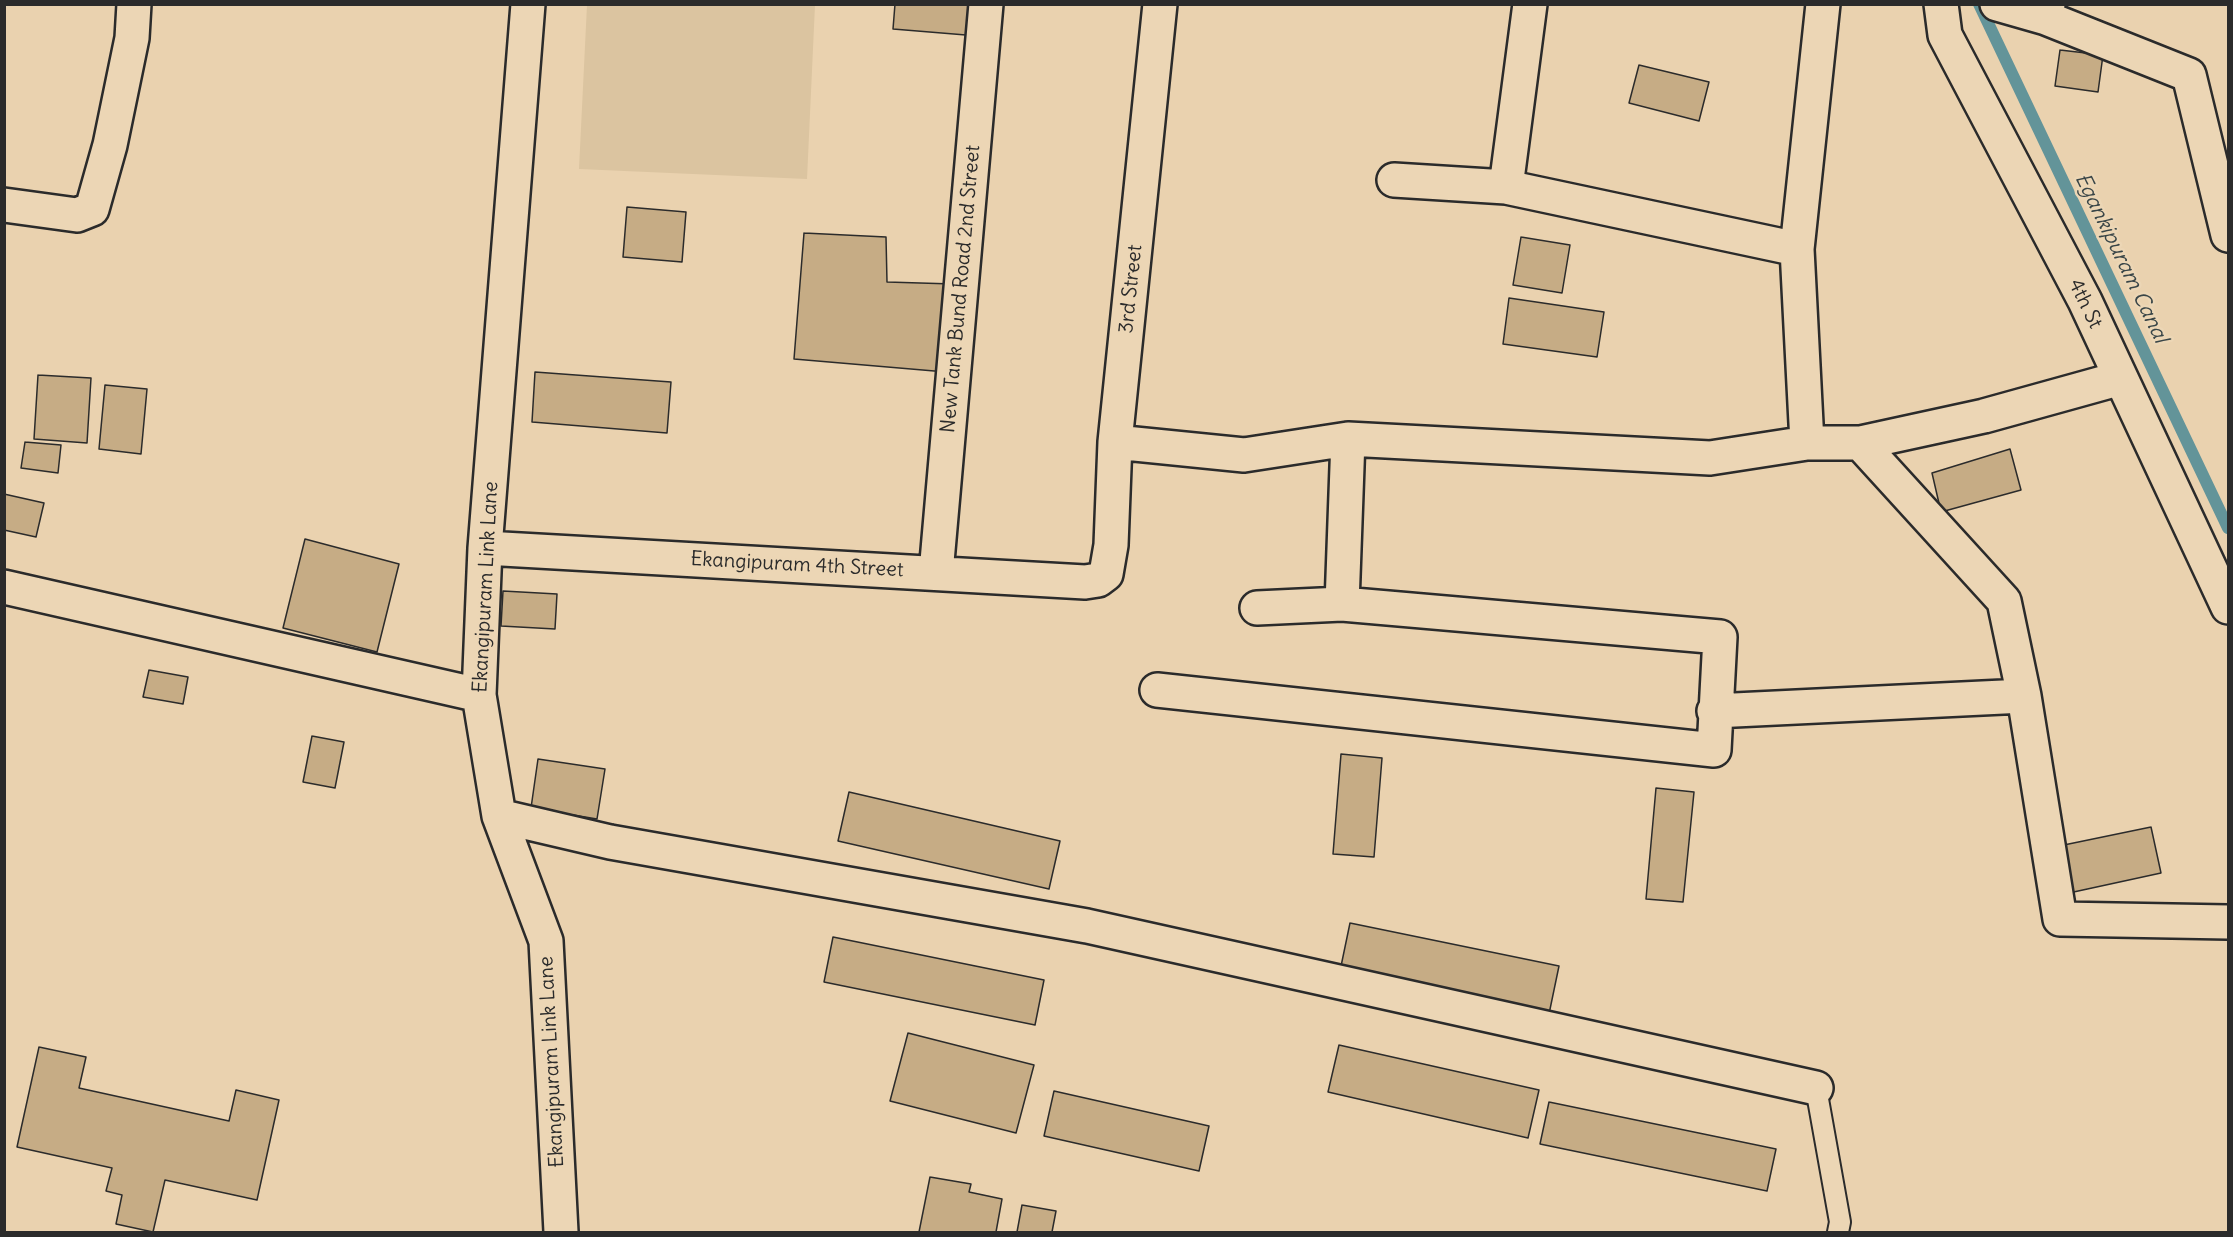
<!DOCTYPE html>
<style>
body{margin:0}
#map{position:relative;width:2233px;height:1237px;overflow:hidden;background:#ead2af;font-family:Delius,sans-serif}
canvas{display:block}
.frame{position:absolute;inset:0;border:6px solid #2b2b2b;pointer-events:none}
</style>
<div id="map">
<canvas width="2233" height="1237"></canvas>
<div class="frame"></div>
</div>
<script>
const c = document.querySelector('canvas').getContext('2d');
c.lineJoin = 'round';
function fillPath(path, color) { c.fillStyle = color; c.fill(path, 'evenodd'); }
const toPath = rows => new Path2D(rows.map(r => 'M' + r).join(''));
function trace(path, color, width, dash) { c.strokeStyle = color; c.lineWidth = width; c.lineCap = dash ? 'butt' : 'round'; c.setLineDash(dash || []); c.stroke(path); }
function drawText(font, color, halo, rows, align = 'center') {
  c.font = font + ' Delius,sans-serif'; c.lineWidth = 5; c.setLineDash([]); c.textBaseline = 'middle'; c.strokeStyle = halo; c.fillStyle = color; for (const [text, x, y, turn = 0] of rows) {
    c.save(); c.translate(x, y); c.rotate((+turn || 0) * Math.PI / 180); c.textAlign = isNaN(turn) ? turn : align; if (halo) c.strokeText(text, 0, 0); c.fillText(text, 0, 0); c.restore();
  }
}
const built = toPath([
 [587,5,815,5,807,179,579,169]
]);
const stream = toPath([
 [1979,4,2228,528]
]);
const building = toPath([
 [895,4,980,4,978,36,893,29,895,4],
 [2060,50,2103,55,2098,92,2055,86,2060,50],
 [1639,65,1709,82,1699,121,1629,103,1639,65],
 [627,207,686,212,682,262,623,257,627,207],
 [804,233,886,237,887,282,953,284,946,372,794,359,804,233],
 [1521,237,1570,245,1562,293,1513,285,1521,237],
 [1509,298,1604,312,1597,357,1503,344,1509,298],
 [535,372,671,382,667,433,532,422,535,372],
 [38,375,91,378,87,443,34,439,38,375],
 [105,385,147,389,141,454,99,449,105,385],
 [25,442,61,445,58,473,21,468,25,442],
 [2010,449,2021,490,1941,512,1932,473,2010,449],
 [4,494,44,503,36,537,4,530,4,494],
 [305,539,399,564,377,652,283,628,305,539],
 [503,591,557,594,555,629,501,626,503,591],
 [149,670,188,677,183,704,143,697,149,670],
 [312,736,344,742,335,788,303,782,312,736],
 [1341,754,1382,758,1374,857,1333,854,1341,754],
 [538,759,605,769,597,819,531,808,538,759],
 [1656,788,1694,792,1683,902,1646,899,1656,788],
 [849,792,1060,841,1049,889,838,841,849,792],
 [2151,827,2161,873,2069,893,2059,846,2151,827],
 [1350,923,1559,966,1549,1014,1340,971,1350,923],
 [833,937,1044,980,1035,1025,824,982,833,937],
 [908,1033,1034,1065,1016,1133,890,1101,908,1033],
 [1339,1045,1539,1090,1528,1138,1328,1092,1339,1045],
 [39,1047,86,1057,79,1088,229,1121,236,1090,279,1100,257,1200,165,1180,153,1232,116,1224,122,1195,106,1191,112,1168,17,1147,39,1047],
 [1054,1091,1209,1126,1199,1171,1044,1136,1054,1091],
 [1549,1102,1776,1149,1767,1191,1540,1144,1549,1102],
 [930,1177,971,1184,969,1192,1002,1199,996,1232,919,1232,930,1177],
 [1022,1205,1056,1211,1052,1232,1017,1232,1022,1205]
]);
const service = toPath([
 [1816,1088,1840,1222,1838,1232]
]);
const minor = toPath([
 [528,4,485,548,479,695,499,816,546,941,561,1232],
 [1941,4,1945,35,2085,301,2228,607],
 [1997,4,2046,18],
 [2048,4,2046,18,2189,75,2228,235],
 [1394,180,1506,187,1797,249],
 [1506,187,1530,4],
 [4,205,77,215,92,209,110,145,132,38,134,4],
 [1115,442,1244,455,1348,439,1710,458,1807,443,1860,443,1984,416,2121,378],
 [1807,443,1797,249,1823,4],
 [1860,443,2004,601,2024,696,2060,919,2228,922],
 [485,548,1085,582,1098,580,1106,574,1111,545,1115,442,1160,4],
 [936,573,986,4],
 [4,587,479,695],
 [1342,604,1348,439],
 [1157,690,1714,750,1720,637,1342,604,1257,608],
 [1714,711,2024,696],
 [499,816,610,842,1087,926,1816,1088]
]);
const streetNames = [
 ["New Tank Bund Road 2nd Street",961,289,-85],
 ["3rd Street",1131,289,-84],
 ["4th St",2085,304,64],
 ["Ekangipuram 4th Street",797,565,3],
 ["Ekangipuram Link Lane",486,587,-87],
 ["Ekangipuram Link Lane",552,1062,-93]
];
const waterNames = [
 ["Egankipuram Canal",2121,258,64]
];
fillPath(built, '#dbc4a0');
trace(stream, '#639499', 12);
fillPath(building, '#c6ac85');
trace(building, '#2b2b2b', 1.5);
trace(service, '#2b2b2b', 24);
trace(minor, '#2b2b2b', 38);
trace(service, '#ecd6b5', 20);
trace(minor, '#ecd6b5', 33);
drawText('20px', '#2b2b2b', '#ecd6b5', streetNames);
drawText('italic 21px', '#394547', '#ecd6b5', waterNames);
</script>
